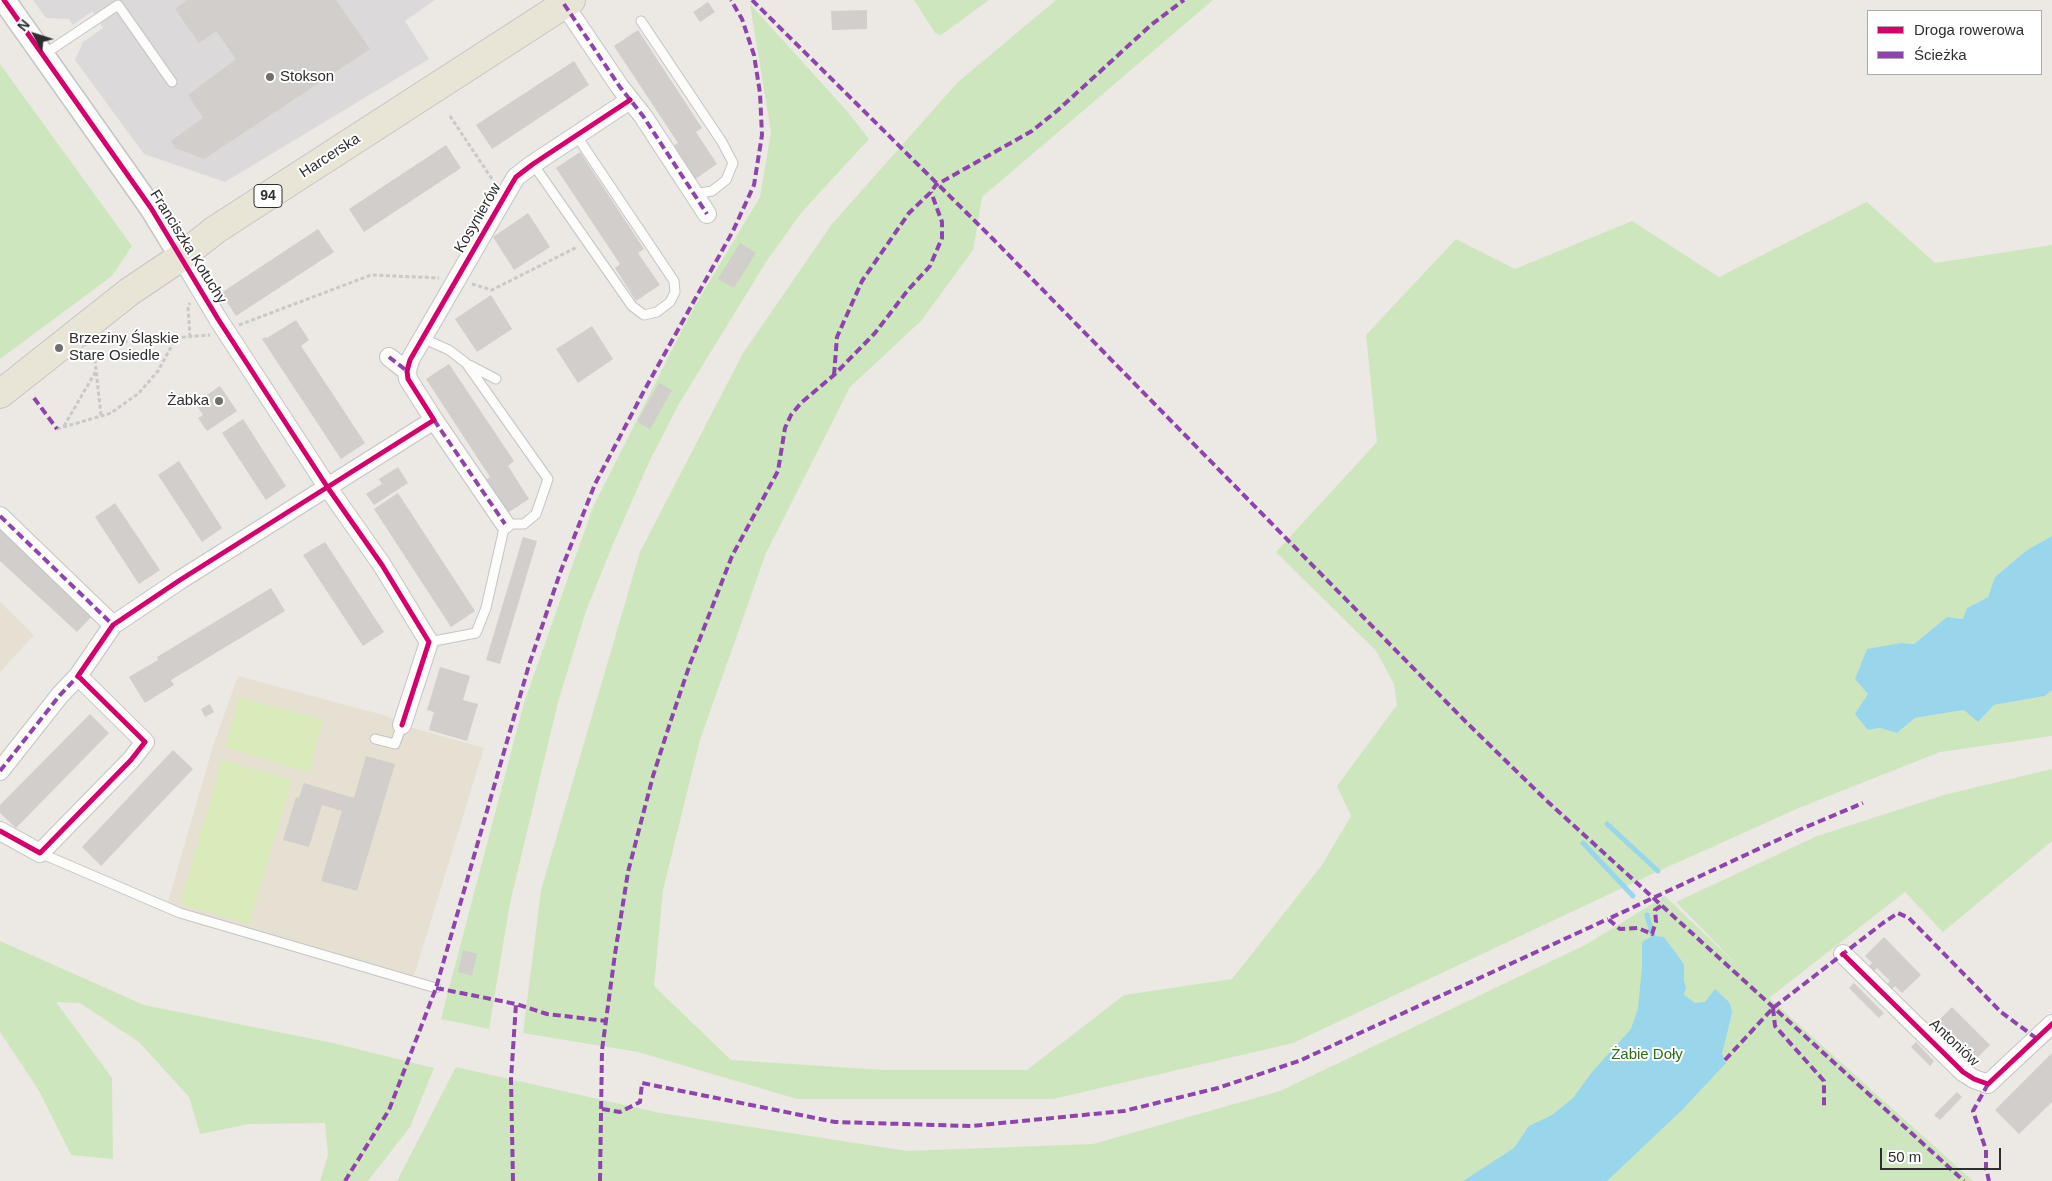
<!DOCTYPE html>
<meta charset="utf-8">
<style>
body{margin:0}
#map{position:relative;width:2052px;height:1181px;overflow:hidden;background:#ece8e4;font-family:Arial,sans-serif}
canvas{display:block}
.legend{position:absolute;left:1867px;top:10px;width:175px;height:65px;box-sizing:border-box;background:#fff;border:1px solid #ababab;margin:0;padding:6px 9px;list-style:none;font-size:15px;color:#2e2e2e}
.legend li{display:flex;align-items:center;gap:10px;height:25px}
.legend b{width:25px;border:1px solid #ababab}
.north{position:absolute;left:10px;top:10px;width:50px;height:50px;-webkit-text-stroke:4px #fff;paint-order:stroke;rotate:310deg;font-size:14px;font-weight:700;line-height:20px;text-align:center;color:#2e2e2e}
.north::after{content:'';display:block;margin:auto;width:18px;height:22px;background:#2e2e2e;clip-path:polygon(50% 0,100% 100%,50% 72%,0 100%)}
.scale{position:absolute;left:1880px;top:1148px;width:121px;height:22px;box-sizing:border-box;border:2px solid #2e2e2e;border-top:0;padding-left:6px;font-size:15px;line-height:18px;white-space:nowrap;color:#2e2e2e;-webkit-text-stroke:4px #fff;paint-order:stroke}
</style>
<div id="map">
<canvas width="2052" height="1181"></canvas>
<ul class="legend">
<li><b style="height:6px;background:#d6006c"></b>Droga rowerowa</li>
<li><b style="height:6px;background:#8e44ad"></b>Ścieżka</li>
</ul>
<div class="north">N</div>
<div class="scale">50 m</div>
</div>
<script>
const c = document.querySelector('canvas').getContext('2d');
c.lineJoin = 'round';
function fillPath(path, color) { c.fillStyle = color; c.fill(path, 'evenodd'); }
const toPath = rows => new Path2D(rows.map(r => 'M' + r).join(''));
function trace(path, color, width, dash) { c.strokeStyle = color; c.lineWidth = width; c.lineCap = dash ? 'butt' : 'round'; c.setLineDash(dash || []); c.stroke(path); }
function drawText(font, color, halo, rows, align = 'center') {
  c.font = font + ' Arial,sans-serif'; c.lineWidth = 4; c.setLineDash([]); c.textBaseline = 'middle'; c.strokeStyle = halo; c.fillStyle = color; for (const [text, x, y, turn = 0] of rows) {
    c.save(); c.translate(x, y); c.rotate((+turn || 0) * Math.PI / 180); c.textAlign = isNaN(turn) ? turn : align; if (halo) c.strokeText(text, 0, 0); c.fillText(text, 0, 0); c.restore();
  }
}
const industrial = toPath([
 [33,0,435,0,405,21,429,59,225,182,144,154,75,60,83,42,103,28,92,11,73,25,69,19,46,18]
]);
const education = toPath([
 [0,602,34,635,0,672],
 [238,676,387,716,402,725,484,748,414,976,173,907,168,902,213,746]
]);
const green = toPath([
 [914,0,989,0,941,35,935,33],
 [1056,0,1213,0,982,197,973,250,921,321,850,387,766,553,700,740,663,890,654,986,731,1060,884,1070,1027,1070,1124,995,1232,979,1322,865,1351,816,1337,786,1397,705,1394,684,1376,651,1276,552,1377,442,1366,335,1456,239,1515,269,1632,221,1719,277,1867,202,1935,263,2052,245,2052,536,2027,550,1995,577,1988,597,1967,608,1964,619,1947,617,1914,644,1901,643,1868,694,1868,730,1880,728,1897,733,1915,718,1964,710,1979,721,1994,705,2045,696,2052,690,2052,736,1940,752,1801,807,1652,874,1293,1043,1053,1099,797,1099,638,1052,523,1033,541,890,640,552,743,353,832,224,958,82],
 [750,4,847,111,869,139,801,213,766,262,680,402,650,460,613,544,586,611,558,702,510,903,489,1029,441,1019,524,703,593,507,690,314,760,197,771,132],
 [0,64,132,246,112,276,0,359],
 [2052,769,2052,841,1943,932,1905,892,1769,998,1973,1181,397,1181,456,1067,660,1113,907,1151,1093,1144,1280,1091,1587,944,1665,896,1739,967,1676,902,1817,836,1944,795],
 [0,941,144,1005,333,1043,434,1068,410,1127,368,1181,320,1181,328,1155,325,1123,249,1124,200,1134,189,1097,139,1042,80,1003,56,1002,112,1078,113,1159,71,1155,38,1089,0,1032]
]);
const pitch = toPath([
 [239,697,323,720,309,772,225,747],
 [222,760,292,780,249,924,180,904]
]);
const water = toPath([
 [2052,536,2052,690,2045,696,1994,705,1978,722,1964,710,1915,718,1897,733,1880,728,1868,730,1855,714,1868,694,1855,679,1867,649,1901,643,1914,644,1947,617,1963,619,1967,608,1988,597,1995,577,2027,550],
 [1653,936,1664,937,1684,964,1684,981,1686,987,1684,995,1695,1003,1705,1002,1715,989,1730,1003,1732,1013,1722,1054,1726,1063,1683,1109,1607,1181,1463,1181,1514,1148,1529,1126,1552,1115,1573,1098,1592,1072,1631,1029,1638,1008,1642,967,1642,945,1643,941]
]);
const stream = toPath([
 [1607,824,1658,871],
 [1583,843,1633,896],
 [1647,915,1653,936]
]);
const building = toPath([
 [187,0,336,0,370,49,204,159,175,148,171,141,203,118,188,95,236,59,216,31,199,43,175,9],
 [708,2,715,12,700,22,693,12],
 [867,10,867,29,832,30,831,11],
 [638,30,702,128,696,132,717,164,694,180,672,147,678,143,614,46],
 [574,61,589,85,492,149,476,125],
 [446,145,461,168,364,232,349,209],
 [580,152,644,249,638,253,660,285,636,301,615,268,620,264,556,168],
 [528,213,550,247,514,270,493,237],
 [318,229,334,252,236,316,221,293],
 [740,243,756,253,734,288,718,279],
 [491,295,512,329,477,352,455,319],
 [296,320,309,340,301,346,365,443,341,459,262,339,266,337,267,338],
 [592,326,613,359,578,383,556,349],
 [449,364,514,461,508,466,529,499,506,514,484,481,490,477,426,379],
 [659,383,672,390,650,429,637,422],
 [220,386,237,411,207,431,198,418,203,415,195,403],
 [243,419,286,486,266,500,222,433],
 [179,461,222,528,202,542,158,475],
 [398,467,408,483,374,505,366,494,382,484,379,479],
 [398,493,475,611,451,627,374,509],
 [115,503,160,570,139,584,95,517],
 [0,526,94,614,77,632,0,561],
 [523,537,537,541,500,664,486,660],
 [325,542,384,632,363,646,303,555],
 [271,588,285,611,171,680,174,685,145,703,129,677,158,660,157,657],
 [440,667,470,676,463,700,478,704,467,741,429,730,434,712,427,710],
 [210,704,214,712,205,717,201,709],
 [90,714,109,733,16,828,0,813,0,805],
 [173,750,193,769,101,866,82,847],
 [366,756,395,764,357,891,321,881,342,811,322,805,309,847,283,840,296,797,299,798,304,783,354,798],
 [1884,937,1921,975,1902,993,1895,986,1892,989,1887,984,1890,981,1877,968,1874,971,1869,966,1872,963,1865,956],
 [463,950,477,954,472,976,458,972],
 [1854,983,1884,1013,1879,1018,1849,988],
 [1952,1007,1990,1045,1971,1064,1964,1057,1961,1060,1956,1054,1959,1051,1946,1038,1943,1041,1937,1036,1940,1033,1933,1026],
 [1916,1042,1934,1061,1930,1066,1911,1047],
 [2052,1053,2052,1102,2019,1134,1995,1110],
 [1957,1092,1962,1097,1940,1120,1934,1115]
]);
const path = toPath([
 [450,116,494,182],
 [472,284,492,290,577,247],
 [239,325,371,275,439,278],
 [112,337,120,342,210,335],
 [190,337,188,306,190,303],
 [90,355,95,360,101,416],
 [64,426,96,371],
 [57,429,111,413,139,393,158,371,176,338]
]);
const service = toPath([
 [641,21,722,142,733,163,726,180,712,191,695,194],
 [43,55,118,5,172,82],
 [533,164,632,306,644,315,657,312,670,302,675,292,674,281,576,135],
 [422,338,449,350,466,363,548,479,536,514,524,524,505,524,486,608,476,633,429,642],
 [469,365,496,379],
 [375,739,395,744,402,725],
 [40,853,180,913,436,988]
]);
const minor = toPath([
 [564,4,620,87,643,116,707,214],
 [181,257,218,319,328,488,382,565,429,642,402,725],
 [389,357,407,371],
 [434,420,505,524],
 [0,516,113,625],
 [0,771,60,695,78,676],
 [0,831,40,853,131,760,145,742,78,676,113,625,180,580,434,420,408,379,407,371,410,360,510,187,516,177,533,164,630,100],
 [1843,954,1963,1072,1974,1079,1988,1084,2052,1024]
]);
const tertiary = toPath([
 [4,0,151,208,181,257]
]);
const primary = toPath([
 [0,394,129,292,181,257,215,230,571,0]
]);
const quiet = toPath([
 [752,0,993,239,1466,722,1548,802,1964,1181],
 [564,4,620,87,643,116,707,214],
 [389,357,407,371],
 [834,375,837,337,862,281,909,213,931,192,936,185,1032,131,1058,110,1151,25,1184,0],
 [34,398,57,429],
 [434,420,505,524],
 [0,516,113,625],
 [0,771,60,695,78,676],
 [1661,906,1655,910,1656,922,1652,934,1638,928,1620,929,1608,919,1799,830,1863,803],
 [436,988,516,1004,547,1014,606,1021],
 [1773,1008,1775,1026,1824,1081,1824,1108],
 [1725,1060,1773,1008,1883,923,1898,913,1909,918,2001,1012,2036,1038],
 [1988,1084,1973,1111,1986,1150,1986,1168,1989,1181],
 [602,1109,620,1112,640,1102,642,1083,835,1122,971,1126,1124,1111,1218,1088,1299,1061,1608,919],
 [345,1181,389,1110,436,988,529,665,560,573,595,484,645,389,733,231,754,185,762,135,760,93,754,55,742,19,731,0],
 [513,1181,511,1079,516,1004],
 [600,1181,602,1050,615,954,628,872,653,776,671,720,690,664,732,556,778,471,785,428,791,415,801,403,834,375,875,333,908,290,930,266,942,238,942,222,931,192]
]);
const cycleway = toPath([
 [4,0,151,208,218,319,328,488,382,565,429,642,402,725],
 [0,831,40,853,131,760,145,742,78,676,113,625,180,580,434,420,408,379,407,371,410,360,510,187,516,177,533,164,630,100],
 [1843,954,1963,1072,1974,1079,1988,1084,2052,1024]
]);
const markers = [
 [270,77,5,"#706f6e"],
 [59,348,5,"#706f6e"],
 [219,401,5,"#706f6e"]
];
const shields = [
 [268,196,28]
];
const shieldNames = [
 ["94",268,196]
];
const poiNames = [
 ["Stokson",280,77],
 ["Brzeziny Śląskie",69,339],
 ["Stare Osiedle",69,356],
 ["Żabka",209,401,"right"]
];
const streetNames = [
 ["Harcerska",330,156,-33],
 ["Kosynierów",478,218,-60],
 ["Franciszka Kotuchy",188,247,58],
 ["Antoniów",1954,1043,43]
];
const parkNames = [
 ["Żabie Doły",1647,1055]
];
fillPath(industrial, '#dcd9db');
fillPath(education, '#e6e0d3');
fillPath(green, '#cee6be');
fillPath(pitch, '#d9eabb');
fillPath(water, '#99d6ec');
trace(stream, '#99d6ec', 5);
fillPath(building, '#d1cecb');
trace(service, '#c5c4c5', 11);
trace(minor, '#c5c4c5', 20);
trace(tertiary, '#c5c4c5', 25);
trace(primary, '#c6c5c4', 30);
trace(path, '#c9c9c8', 3, [4, 2.5]);
trace(service, '#fcfcfb', 9);
trace(minor, '#fcfcfb', 18);
trace(tertiary, '#fcfcfb', 22);
trace(primary, '#e8e4d6', 28);
trace(quiet, '#8e44ad', 4, [8, 4]);
trace(cycleway, '#d6006c', 5);
for (const [x, y, r, color] of markers) { const dot = new Path2D(); dot.arc(x, y, r, 0, 2 * Math.PI); c.fillStyle = color; c.fill(dot); trace(dot, '#fff', 2); }
for (const [x, y, w] of shields) { const box = new Path2D(); box.roundRect(x - w / 2, y - 11.5, w, 23, 4); c.fillStyle = '#fff'; c.fill(box); trace(box, '#2e2e2e', 1); }
drawText('bold 14px', '#2e2e2e', null, shieldNames);
drawText('15px', '#2e2e2e', '#fff', poiNames, 'left');
drawText('15px', '#2e2e2e', '#fff', streetNames);
drawText('15px', '#2c6e1b', '#fff', parkNames);
</script>
